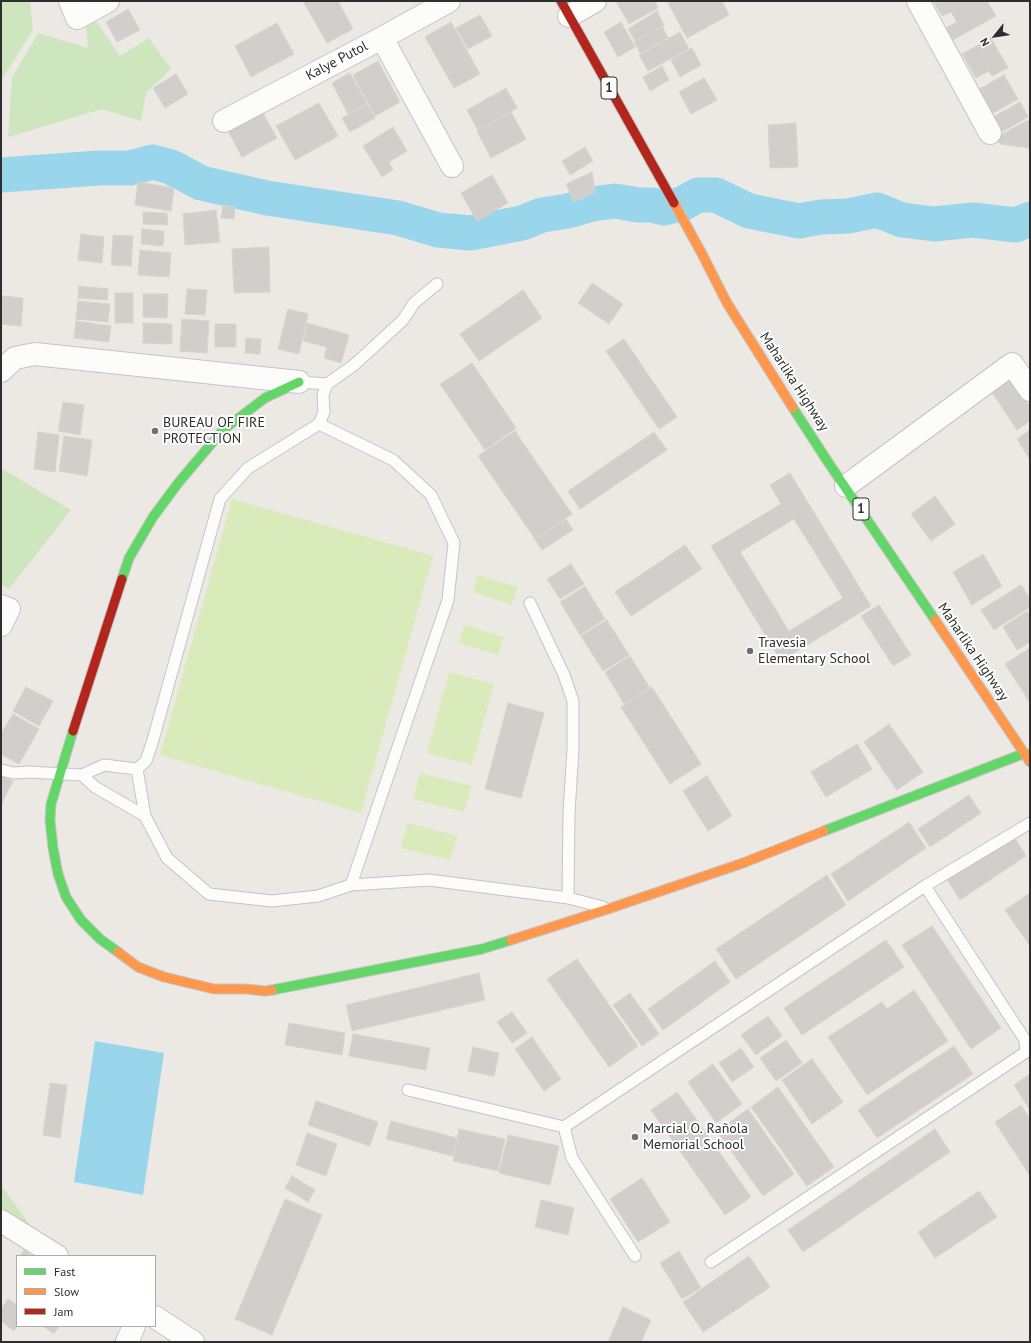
<!DOCTYPE html>
<meta charset="utf-8">
<style>
body{margin:0}
#map{position:relative;width:1031px;height:1343px;overflow:hidden;background:#ece8e4;font-family:"PT Sans",sans-serif}
canvas{display:block}
.frame{position:absolute;inset:0;border:2px solid #2e2e2e;pointer-events:none}
.legend{position:absolute;left:16px;top:1255px;width:140px;height:72px;box-sizing:border-box;background:#fff;border:1px solid #ababab;margin:0;padding:5px 7px;list-style:none;font-size:12px;color:#2e2e2e}
.legend li{display:flex;align-items:center;gap:8px;height:20px}
.legend b{width:20px;border:1px solid #ababab}
.north{position:absolute;left:975px;top:16px;width:40px;height:40px;-webkit-text-stroke:3px #fff;paint-order:stroke;rotate:240deg;font-size:11px;font-weight:700;line-height:16px;text-align:center;color:#2e2e2e}
.north::after{content:'';display:block;margin:auto;width:14px;height:18px;background:#2e2e2e;clip-path:polygon(50% 0,100% 100%,50% 72%,0 100%)}
</style>
<div id="map">
<canvas width="1031" height="1343"></canvas>
<div class="frame"></div>
<ul class="legend">
<li><b style="height:5px;background:#63d668"></b>Fast</li>
<li><b style="height:5px;background:#ff974d"></b>Slow</li>
<li><b style="height:5px;background:#b3261e"></b>Jam</li>
</ul>
<div class="north">N</div>
</div>
<script>
const c = document.querySelector('canvas').getContext('2d');
c.lineJoin = 'round';
function fillPath(path, color) { c.fillStyle = color; c.fill(path, 'evenodd'); }
const toPath = rows => new Path2D(rows.map(r => 'M' + r).join(''));
function trace(path, color, width, dash) { c.strokeStyle = color; c.lineWidth = width; c.lineCap = dash ? 'butt' : 'round'; c.setLineDash(dash || []); c.stroke(path); }
function drawText(font, color, halo, rows, align = 'center') {
  c.font = font + ' "PT Sans",sans-serif'; c.lineWidth = 4; c.setLineDash([]); c.textBaseline = 'middle'; c.strokeStyle = halo; c.fillStyle = color; for (const [text, x, y, turn = 0] of rows) {
    c.save(); c.translate(x, y); c.rotate((+turn || 0) * Math.PI / 180); c.textAlign = isNaN(turn) ? turn : align; if (halo) c.strokeText(text, 0, 0); c.fillText(text, 0, 0); c.restore();
  }
}
const green = toPath([
 [1,1,30,1,33,30,1,81],
 [96,21,120,56,149,38,171,69,146,93,141,121,102,109,8,137,12,78,38,33,88,48,86,27],
 [1,468,71,510,9,589,1,585],
 [1,1185,35,1232,1,1211]
]);
const pitch = toPath([
 [232,499,433,556,361,813,160,755],
 [478,575,518,587,512,605,473,592],
 [464,625,504,637,498,655,459,643],
 [449,672,494,684,472,765,427,753],
 [420,773,472,786,464,812,413,799],
 [407,823,457,836,450,860,401,848]
]);
const water = toPath([
 [95,1041,164,1053,143,1195,74,1182]
]);
const river = toPath([
 [1,175,99,168,130,168,153,162,171,167,201,183,267,198,398,218,438,230,470,233,522,223,542,215,568,211,592,204,615,201,638,205,652,205,664,208,682,204,698,195,716,195,749,211,799,221,821,217,848,216,877,210,902,220,934,224,973,220,1016,225,1030,219]
]);
const building = toPath([
 [303,1,338,1,353,29,327,43,303,1],
 [616,1,655,1,658,8,629,24,616,1],
 [667,1,722,1,729,15,687,38,667,1],
 [935,1,952,1,953,2,955,1,987,1,996,16,951,41,944,29,957,22,951,12,942,16,934,2,935,1],
 [128,9,140,30,117,42,106,22,128,9],
 [657,11,664,25,635,41,628,29,657,11],
 [480,15,492,36,468,49,456,28,480,15],
 [451,22,480,74,454,88,425,37,451,22],
 [621,22,635,47,618,57,604,32,621,22],
 [277,23,294,54,251,77,235,46,277,23],
 [662,26,668,38,640,53,634,42,662,26],
 [680,32,689,49,648,71,639,55,680,32],
 [991,38,1008,68,992,76,989,71,976,78,962,54,991,38],
 [692,48,701,65,680,77,671,60,692,48],
 [378,61,400,102,375,116,353,75,378,61],
 [662,66,669,80,650,91,643,77,662,66],
 [350,73,367,103,348,114,332,83,350,73],
 [176,74,188,94,165,108,153,88,176,74],
 [1004,75,1018,99,993,113,979,89,1004,75],
 [704,78,717,100,691,114,679,92,704,78],
 [506,88,517,108,478,130,467,110,506,88],
 [1020,102,1028,117,1002,132,993,117,1020,102],
 [319,103,338,136,295,160,276,126,319,103],
 [367,104,375,118,350,132,342,118,367,104],
 [260,108,277,138,242,157,226,127,260,108],
 [511,112,526,139,491,158,477,131,511,112],
 [1030,119,1030,148,1000,144,997,137,1030,119],
 [796,123,798,167,770,168,768,125,796,123],
 [393,127,407,151,389,162,393,170,382,177,363,146,393,127],
 [585,147,593,161,570,175,562,161,585,147],
 [592,172,595,192,574,202,566,184,592,172],
 [492,175,508,203,477,221,461,193,492,175],
 [138,182,174,188,171,211,135,205,138,182],
 [223,205,235,207,234,219,221,218,223,205],
 [216,210,220,242,185,245,183,214,216,210],
 [143,212,167,213,168,225,143,224,143,212],
 [142,229,164,231,163,246,141,244,142,229],
 [81,234,104,237,102,263,78,260,81,234],
 [113,235,133,236,131,266,111,265,113,235],
 [269,247,270,292,234,293,232,249,269,247],
 [140,250,171,253,169,277,138,275,140,250],
 [592,283,623,304,609,324,578,303,592,283],
 [79,286,108,289,107,300,78,298,79,286],
 [187,289,207,290,205,315,185,314,187,289],
 [523,290,542,318,479,361,460,334,523,290],
 [115,293,133,293,133,323,115,323,115,293],
 [143,294,168,294,167,318,143,317,143,294],
 [1,296,23,298,21,326,1,324,1,296],
 [78,301,110,304,108,322,76,319,78,301],
 [288,309,308,314,299,354,278,349,288,309],
 [182,319,209,321,207,353,180,351,182,319],
 [76,321,111,326,109,342,74,338,76,321],
 [143,323,172,324,172,344,143,343,143,323],
 [307,323,349,335,341,363,324,358,327,347,303,341,307,323],
 [215,324,236,324,236,347,215,347,215,324],
 [246,338,261,339,260,354,245,353,246,338],
 [624,339,677,417,659,429,606,351,624,339],
 [472,363,516,428,485,450,440,384,472,363],
 [1012,379,1030,407,1030,421,1017,430,992,392,1012,379],
 [63,402,84,405,80,435,58,431,63,402],
 [1030,430,1030,460,1017,439,1030,430],
 [515,431,572,514,535,539,478,456,515,431],
 [38,432,59,435,55,472,34,469,38,432],
 [654,432,667,450,580,509,568,491,654,432],
 [64,436,92,440,87,476,59,471,64,436],
 [790,473,871,606,781,661,711,546,781,504,770,485,790,473],
 [794,519,843,598,789,631,740,552,794,519],
 [935,496,955,524,931,541,911,514,935,496],
 [566,519,573,530,542,550,535,540,566,519],
 [685,545,702,569,631,616,615,592,685,545],
 [983,554,1002,586,972,605,953,572,983,554],
 [571,564,584,584,560,599,547,579,571,564],
 [1021,585,1030,599,1030,607,994,630,981,610,1021,585],
 [585,586,605,619,580,635,560,602,585,586],
 [879,605,911,655,893,666,861,616,879,605],
 [1027,611,1030,616,1030,642,1017,650,1003,627,1027,611],
 [607,620,629,655,603,671,581,636,607,620],
 [1030,648,1030,700,1029,701,1005,664,1030,648],
 [630,656,650,688,624,704,605,672,630,656],
 [26,687,53,701,39,726,13,711,26,687],
 [652,687,701,764,670,784,621,707,652,687],
 [508,703,544,713,521,798,485,789,508,703],
 [13,714,39,729,19,764,1,754,1,734,13,714],
 [889,724,923,772,897,790,864,742,889,724],
 [857,744,872,769,826,797,811,772,857,744],
 [1,775,13,781,1,805,1,775],
 [707,776,732,816,708,831,683,791,707,776],
 [969,795,981,813,930,847,918,829,969,795],
 [909,822,926,848,848,901,831,874,909,822],
 [1013,835,1026,856,960,900,947,879,1013,835],
 [827,875,846,905,736,979,716,949,827,875],
 [1030,893,1030,946,1005,910,1030,893],
 [932,926,1001,1028,971,1049,902,945,932,926],
 [886,940,904,967,802,1035,784,1008,886,940],
 [577,959,638,1046,609,1067,547,979,577,959],
 [715,961,730,982,663,1030,648,1009,715,961],
 [479,973,485,1000,352,1031,346,1005,479,973],
 [914,990,948,1041,867,1095,828,1037,882,1002,887,1009,914,990],
 [630,993,659,1034,642,1046,613,1005,630,993],
 [512,1012,527,1033,512,1043,497,1022,512,1012],
 [768,1016,782,1036,756,1055,741,1035,768,1016],
 [289,1023,345,1033,342,1055,285,1045,289,1023],
 [353,1034,430,1048,426,1070,349,1056,353,1034],
 [532,1037,561,1079,544,1091,515,1049,532,1037],
 [786,1040,802,1063,776,1081,760,1058,786,1040],
 [954,1046,973,1074,877,1138,858,1110,954,1046],
 [473,1047,499,1053,494,1076,468,1071,473,1047],
 [741,1048,754,1067,732,1082,719,1063,741,1048],
 [812,1059,843,1102,812,1124,782,1080,812,1059],
 [713,1064,742,1104,716,1123,688,1082,713,1064],
 [1030,1074,1030,1110,1014,1085,1030,1074],
 [50,1083,67,1085,60,1138,43,1135,50,1083],
 [778,1087,834,1167,807,1186,751,1107,778,1087],
 [677,1092,751,1197,725,1215,651,1110,677,1092],
 [316,1101,378,1122,370,1146,308,1125,316,1101],
 [1021,1105,1030,1119,1030,1176,995,1122,1021,1105],
 [748,1109,794,1174,763,1196,717,1131,748,1109],
 [391,1121,457,1138,453,1156,386,1139,391,1121],
 [459,1129,505,1139,498,1171,453,1161,459,1129],
 [935,1129,950,1152,803,1252,788,1230,935,1129],
 [307,1133,337,1144,326,1176,296,1165,307,1133],
 [508,1135,559,1146,550,1185,499,1173,508,1135],
 [292,1176,315,1190,308,1202,285,1188,292,1176],
 [642,1178,670,1222,638,1242,610,1199,642,1178],
 [979,1191,997,1217,935,1258,918,1232,979,1191],
 [285,1199,322,1215,272,1335,235,1319,285,1199],
 [541,1200,574,1208,568,1235,535,1227,541,1200],
 [24,1250,32,1256,20,1256,24,1250],
 [679,1251,701,1288,682,1299,660,1263,679,1251],
 [749,1256,770,1287,703,1332,683,1302,749,1256],
 [8,1299,17,1305,17,1326,14,1331,1,1321,1,1309,8,1299],
 [623,1307,651,1320,641,1342,608,1342,623,1307],
 [43,1326,59,1326,54,1334,43,1326]
]);
const lane = toPath([
 [299,382,327,384],
 [319,424,393,460,431,495,454,543,448,600,351,885],
 [530,603,564,675,573,701,573,749,569,813,568,898,603,907],
 [137,769,145,816,167,858,209,894,272,901,318,896,351,885,429,880,568,898],
 [1,770,14,773,29,772,82,775,95,787,145,816],
 [82,775,104,765,137,769,146,761,153,740,220,499,248,468,319,424,324,412,323,395,327,384,354,365,403,320,414,303,437,284],
 [408,1090,564,1127,925,886,1030,823],
 [564,1127,572,1158,635,1256],
 [711,1262,1026,1052,1025,1040,925,886]
]);
const street = toPath([
 [70,1,77,18,108,1],
 [918,1,990,133],
 [569,16,595,1],
 [382,38,452,166],
 [224,121,382,38,449,1],
 [1,371,15,358,35,354,299,382],
 [846,486,1012,364,1030,390],
 [1,606,9,609,1,625],
 [1,1221,57,1256],
 [155,1317,193,1342],
 [127,1342,134,1326]
]);
const fast = toPath([
 [793,408,828,462,935,620],
 [122,579,129,558,153,517,179,482,223,430,265,398,299,382],
 [73,731,51,804,50,820,53,848,58,874,66,897,81,920,100,939,118,952],
 [824,831,1025,753],
 [272,990,482,949,511,940]
]);
const slow = toPath([
 [674,203,701,252,727,303,793,408],
 [935,620,1030,762],
 [511,940,608,909,743,863,824,831],
 [118,952,138,967,164,977,214,989,246,989,265,991,272,990]
]);
const jam = toPath([
 [561,1,674,203],
 [73,731,122,579]
]);
const markers = [
 [155,431,4,"#706f6e"],
 [750,651,4,"#706f6e"],
 [635,1137,4,"#706f6e"]
];
const shields = [
 [609,88,16],
 [861,509,16]
];
const shieldNames = [
 ["1",609,88],
 ["1",861,509]
];
const streetNames = [
 ["Kalye Putol",337,61,-28],
 ["Maharlika Highway",794,382,57],
 ["Maharlika Highway",973,652,56]
];
const poiNames = [
 ["BUREAU OF FIRE",163,423],
 ["PROTECTION",163,439],
 ["Travesia",758,643],
 ["Elementary School",758,659],
 ["Marcial O. Rañola",643,1129],
 ["Memorial School",643,1145]
];
fillPath(green, '#cee6be');
fillPath(pitch, '#d9eabb');
fillPath(water, '#99d6ec');
trace(river, '#99d6ec', 35);
fillPath(building, '#d1cecb');
trace(building, '#d7d4d0', 1);
trace(lane, '#c5c4c5', 13);
trace(street, '#c5c4c5', 24);
trace(fast, '#c5c4c5', 11);
trace(slow, '#c5c4c5', 11);
trace(jam, '#c5c4c5', 11);
trace(lane, '#fcfcfb', 11);
trace(street, '#fcfcfb', 22);
trace(fast, '#63d668', 9);
trace(slow, '#ff974d', 9);
trace(jam, '#b3261e', 9);
for (const [x, y, r, color] of markers) { const dot = new Path2D(); dot.arc(x, y, r, 0, 2 * Math.PI); c.fillStyle = color; c.fill(dot); trace(dot, '#fff', 1.5); }
for (const [x, y, w] of shields) { const box = new Path2D(); box.roundRect(x - w / 2, y - 11, w, 22, 3); c.fillStyle = '#fff'; c.fill(box); trace(box, '#2e2e2e', 1); }
drawText('bold 13px', '#2e2e2e', null, shieldNames);
drawText('14px', '#2e2e2e', '#fff', streetNames);
drawText('14px', '#2e2e2e', '#fff', poiNames, 'left');
</script>
